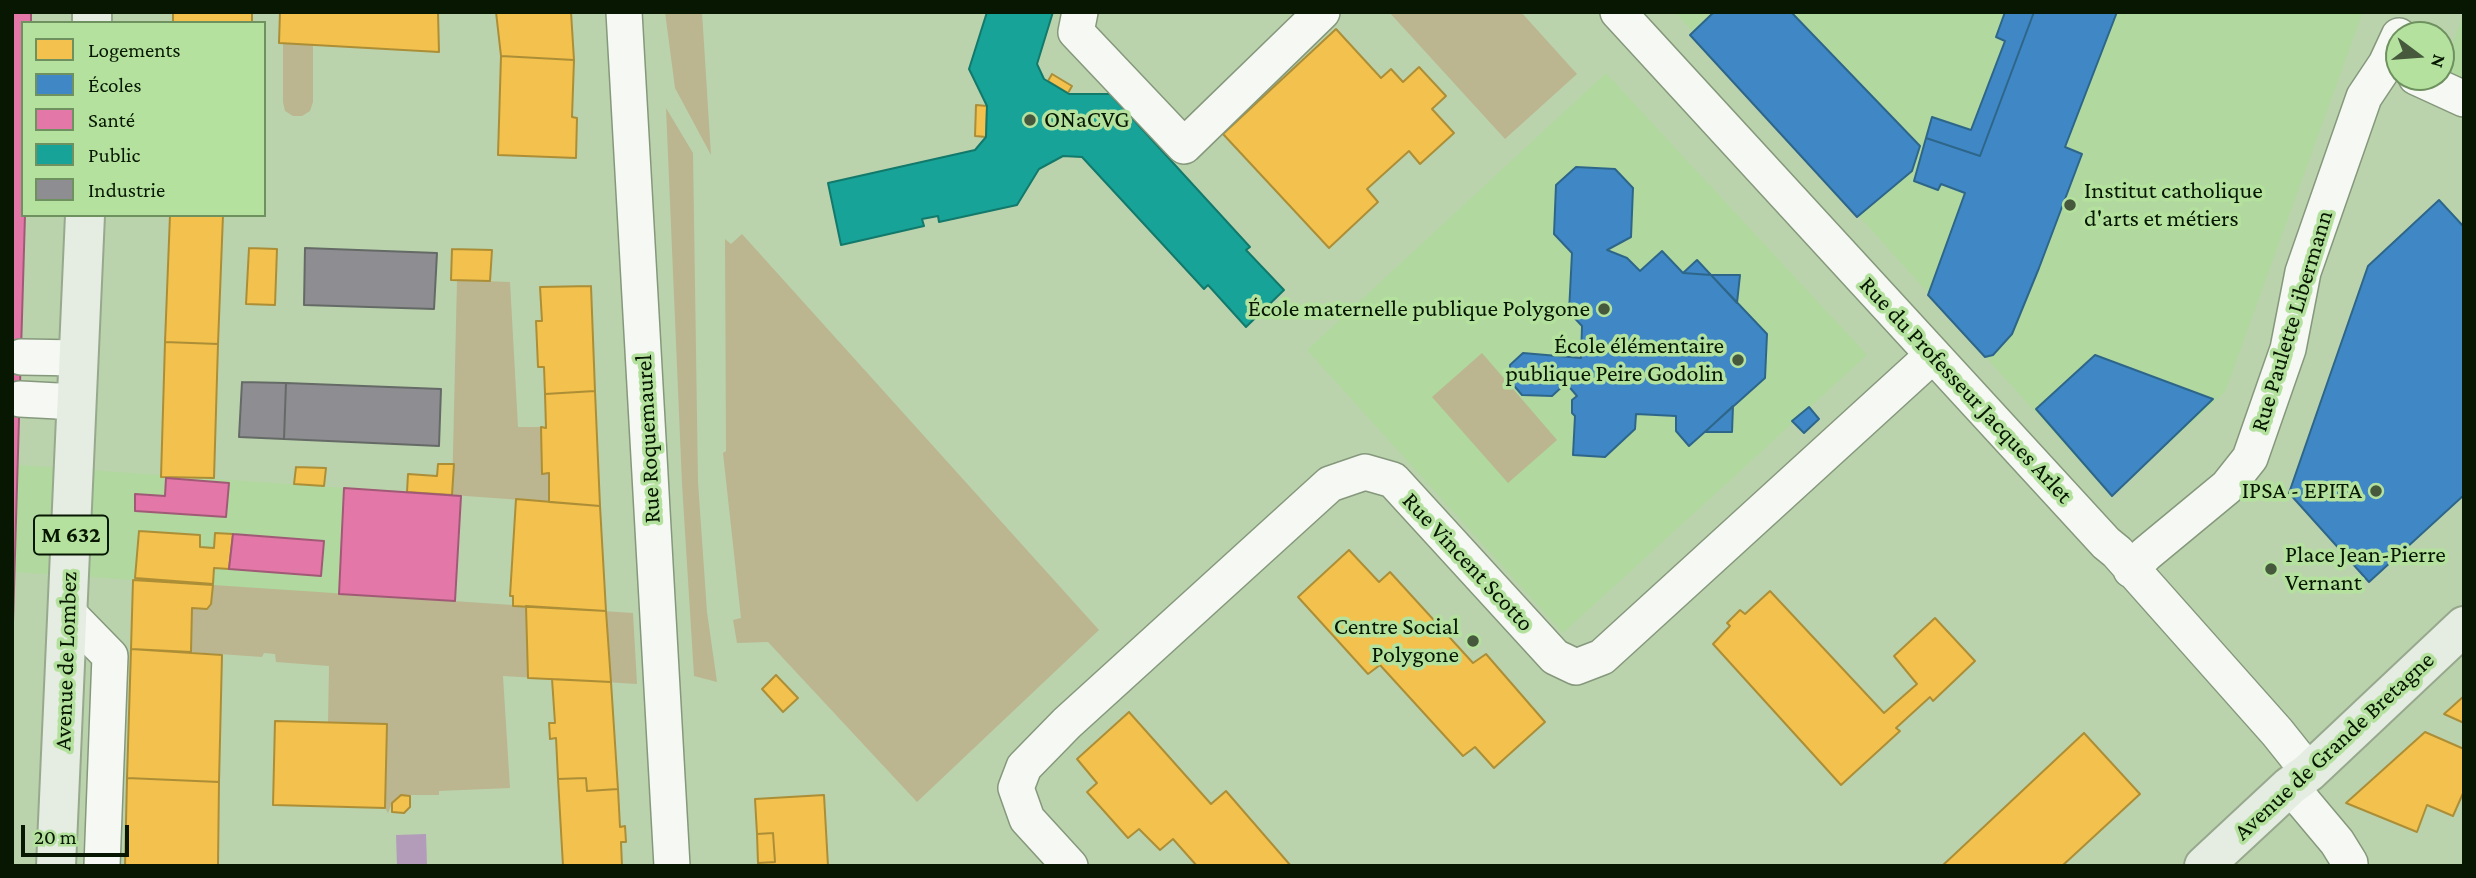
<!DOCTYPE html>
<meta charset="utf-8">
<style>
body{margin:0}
#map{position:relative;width:2476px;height:878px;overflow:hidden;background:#bad3ad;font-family:"Crimson Pro",serif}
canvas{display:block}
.frame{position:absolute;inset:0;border:14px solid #071701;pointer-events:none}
.legend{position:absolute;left:21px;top:21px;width:245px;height:196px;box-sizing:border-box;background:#b4e29e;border:2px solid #6f915f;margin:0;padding:9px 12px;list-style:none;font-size:21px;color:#071701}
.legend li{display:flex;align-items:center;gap:14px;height:35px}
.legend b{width:35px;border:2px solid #6f915f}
.north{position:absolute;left:2385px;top:21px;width:70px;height:70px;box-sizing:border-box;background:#b4e29e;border:2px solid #6f915f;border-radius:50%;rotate:106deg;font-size:19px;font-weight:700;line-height:28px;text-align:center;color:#071701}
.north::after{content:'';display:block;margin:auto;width:24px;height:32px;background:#46593d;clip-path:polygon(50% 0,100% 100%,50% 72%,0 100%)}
.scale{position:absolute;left:21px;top:825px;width:108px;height:32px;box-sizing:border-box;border:4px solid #071701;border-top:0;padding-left:9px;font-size:21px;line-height:24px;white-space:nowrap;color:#071701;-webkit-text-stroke:5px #b4e29e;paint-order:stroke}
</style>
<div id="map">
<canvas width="2476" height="878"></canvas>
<div class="frame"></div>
<ul class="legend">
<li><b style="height:19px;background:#f2c14e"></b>Logements</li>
<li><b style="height:19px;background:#3f88c5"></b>Écoles</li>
<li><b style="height:19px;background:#e377a8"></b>Santé</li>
<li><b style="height:19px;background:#17a398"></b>Public</li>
<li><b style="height:19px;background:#8d8d92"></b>Industrie</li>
</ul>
<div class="north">N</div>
<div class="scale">20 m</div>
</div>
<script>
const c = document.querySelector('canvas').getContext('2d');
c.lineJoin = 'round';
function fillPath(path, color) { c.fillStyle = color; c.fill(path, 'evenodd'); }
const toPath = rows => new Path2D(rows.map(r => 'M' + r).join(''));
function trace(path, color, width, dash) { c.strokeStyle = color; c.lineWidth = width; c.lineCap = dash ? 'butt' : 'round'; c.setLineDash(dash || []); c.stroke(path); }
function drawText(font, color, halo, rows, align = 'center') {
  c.font = font + ' "Crimson Pro",serif'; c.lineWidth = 7; c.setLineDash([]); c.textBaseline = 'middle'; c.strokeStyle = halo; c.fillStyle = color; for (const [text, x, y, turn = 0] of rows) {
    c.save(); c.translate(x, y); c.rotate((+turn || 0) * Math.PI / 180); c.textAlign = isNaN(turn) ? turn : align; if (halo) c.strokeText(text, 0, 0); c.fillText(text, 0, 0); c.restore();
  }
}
const built = toPath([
 [12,12,23,23,23,215,25,215,18,465,344,488,339,594,16,572,12,652],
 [1675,12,2363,12,2225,392,2111,496],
 [2464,13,2464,97,2437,87],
 [1606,73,1867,355,1563,633,1307,350]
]);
const green = toPath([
 [665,12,702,12,711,155,675,88],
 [1389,12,1521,12,1577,74,1505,139],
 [283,43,313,45,313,102,310,111,302,116,293,116,285,111,283,102],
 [666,108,693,153,698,482,707,612,717,682,694,676,682,484],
 [742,234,1099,630,917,802,768,642,737,643,733,620,741,618,723,453,726,451,725,239,731,244],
 [457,280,510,282,518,427,541,427,542,473,549,473,549,502,452,495],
 [1482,353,1557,440,1508,483,1432,397],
 [213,585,633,613,637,684,503,676,510,788,439,791,439,795,401,795,392,803,388,813,385,808,387,724,328,722,329,666,276,662,275,654,264,653,262,657,191,652,192,608,208,608,211,604]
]);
const water = toPath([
 [426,834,427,866,397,866,396,835]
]);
const homes = toPath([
 [173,12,252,12,252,23,173,23,173,12],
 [280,12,438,12,439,52,279,43,280,12],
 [496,12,571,12,574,60,501,56,496,12],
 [1336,29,1381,78,1391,69,1403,82,1419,67,1446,96,1432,109,1454,133,1420,164,1409,151,1367,189,1378,202,1329,248,1223,134,1336,29],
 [501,56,574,60,572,117,577,118,576,158,498,155,501,56],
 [1052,74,1072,86,1068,93,1048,81,1052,74],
 [976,105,987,106,986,137,975,136,976,105],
 [170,215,223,215,218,344,165,342,170,215],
 [249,248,277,249,275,305,246,304,249,248],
 [452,249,492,250,490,281,451,280,452,249],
 [591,286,595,391,545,394,544,367,538,367,536,321,542,321,540,287,591,286],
 [165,342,218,344,214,478,161,477,165,342],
 [595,391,600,506,549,502,549,473,542,474,541,427,546,428,545,394,595,391],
 [438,464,454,464,452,495,407,492,408,474,437,476,438,464],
 [296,467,326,468,324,486,294,484,296,467],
 [516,499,600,506,606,611,513,606,513,596,510,596,516,499],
 [139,531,200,535,200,547,214,548,215,533,233,534,229,569,214,568,213,584,135,578,139,531],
 [1349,550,1379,582,1390,572,1473,663,1486,654,1545,722,1494,768,1475,747,1463,756,1380,665,1368,674,1298,597,1349,550],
 [133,580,213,585,211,604,207,609,192,608,191,652,131,649,133,580],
 [1770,591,1884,713,1917,684,1894,656,1935,618,1975,661,1933,701,1930,697,1896,728,1900,731,1841,785,1713,644,1730,626,1727,623,1740,610,1745,614,1770,591],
 [526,606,606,611,611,682,528,678,526,606],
 [131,649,222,655,219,782,127,778,131,649],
 [776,675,798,698,783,712,762,689,776,675],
 [552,679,611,682,618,789,587,791,586,778,558,779,556,738,550,739,549,723,555,723,552,679],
 [2464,696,2464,723,2444,714,2464,696],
 [1129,712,1211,804,1226,791,1291,866,1197,866,1173,839,1160,850,1139,829,1128,838,1087,792,1097,783,1077,759,1129,712],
 [275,721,387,724,385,808,273,805,275,721],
 [2425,732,2464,749,2464,791,2453,816,2427,805,2417,832,2346,803,2425,732],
 [2084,733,2140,794,2062,866,1942,866,2084,733],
 [127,778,219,782,218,866,125,866,127,778],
 [586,778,587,791,618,789,620,827,625,826,626,842,621,842,622,866,563,866,558,779,586,778],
 [401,795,410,796,410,807,404,813,392,812,392,803,401,795],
 [824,795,828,866,758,866,758,863,775,862,773,833,757,834,755,799,824,795],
 [773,833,775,862,758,863,757,834,773,833]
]);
const schools = toPath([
 [1714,12,1791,12,1920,146,1912,171,1857,217,1690,35,1714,12],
 [2005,12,2034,12,1980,156,1926,138,1932,117,1971,130,2005,41,1996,37,2005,12],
 [2034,12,2117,12,2065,147,2082,154,2039,268,2012,334,1993,355,1985,357,1928,295,1965,193,1941,184,1938,190,1914,181,1926,138,1980,156,2034,12],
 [1576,167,1615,169,1633,188,1631,237,1607,250,1627,258,1640,271,1662,251,1683,273,1711,275,1767,334,1765,378,1689,446,1676,431,1676,416,1636,414,1635,429,1605,457,1573,455,1575,416,1572,413,1572,400,1577,396,1566,383,1552,396,1522,395,1510,381,1510,365,1523,353,1581,358,1582,326,1569,312,1572,253,1554,234,1556,185,1576,167],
 [2439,200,2464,227,2464,495,2369,582,2289,493,2368,266,2439,200],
 [1697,260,1711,275,1683,273,1697,260],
 [1711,275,1740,275,1737,303,1711,275],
 [2095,355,2213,399,2112,496,2036,409,2095,355],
 [1733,406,1732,432,1705,432,1733,406],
 [1809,407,1819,419,1804,433,1792,421,1809,407]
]);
const health = toPath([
 [12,12,31,12,31,23,23,23,23,215,25,215,12,656,12,12],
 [166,478,229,483,226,517,135,511,135,494,165,496,166,478],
 [344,488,461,496,455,601,339,594,344,488],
 [233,534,324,541,321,576,229,569,233,534]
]);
const public = toPath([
 [987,12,1053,12,1037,64,1044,79,1069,94,1110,94,1250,247,1246,250,1284,290,1246,327,1208,285,1204,289,1082,157,1063,156,1039,169,1017,205,939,222,938,216,922,219,924,226,841,245,828,183,975,150,986,137,987,106,969,69,987,12]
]);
const industry = toPath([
 [305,248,437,253,434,309,304,305,305,248],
 [242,382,286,383,284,439,239,437,242,382],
 [286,383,441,389,439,446,284,439,286,383]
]);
const minor = toPath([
 [624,12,672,866],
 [1080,12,1076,32,1184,146,1322,12],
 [1618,12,2106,543,2117,552,2277,732,2309,772],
 [2416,77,2464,99],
 [21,357,79,358],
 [20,399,77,402],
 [2131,570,2146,554,2227,487,2250,458,2288,349,2303,272,2364,97,2386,64,2399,36],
 [68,613,110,656,102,866],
 [2290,786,2337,842,2350,863,2350,866],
 [1070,866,1027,819,1016,788,1024,767,1067,723,1330,484,1365,472,1393,480,1555,657,1576,667,1602,657,1933,355]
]);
const major = toPath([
 [92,23,92,12],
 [56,866,85,215],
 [2204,866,2290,786,2309,772,2464,626]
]);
const markers = [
 [1030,120,7,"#46593d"],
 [2070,205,7,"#46593d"],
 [1604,309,7,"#46593d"],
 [1738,360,7,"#46593d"],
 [2376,491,7,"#46593d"],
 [2271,569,7,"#46593d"],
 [1473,641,7,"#46593d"]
];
const shields = [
 [71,535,74]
];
const shieldNames = [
 ["M 632",71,535]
];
const poiNames = [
 ["ONaCVG",1044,120,"left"],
 ["Institut catholique",2084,191,"left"],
 ["d'arts et métiers",2084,219,"left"],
 ["École maternelle publique Polygone",1590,309],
 ["École élémentaire",1724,346],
 ["publique Peire Godolin",1724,374],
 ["IPSA - EPITA",2362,491],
 ["Place Jean-Pierre",2285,555,"left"],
 ["Vernant",2285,583,"left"],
 ["Centre Social",1459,627],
 ["Polygone",1459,655]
];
const streetNames = [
 ["Rue Paulette Libermann",2292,321,-73],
 ["Rue du Professeur Jacques Arlet",1966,390,47],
 ["Rue Roquemaurel",648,439,-93],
 ["Rue Vincent Scotto",1468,562,47],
 ["Avenue de Lombez",66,661,-88],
 ["Avenue de Grande Bretagne",2334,746,-43]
];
fillPath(built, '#b1d89e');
fillPath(green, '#bbb68f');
fillPath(water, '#b29cba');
fillPath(homes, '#f2c14e');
trace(homes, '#ac8e37', 2);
fillPath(schools, '#3f88c5');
trace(schools, '#2e668a', 2);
fillPath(health, '#e377a8');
trace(health, '#a15a76', 2);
fillPath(public, '#17a398');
trace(public, '#12796b', 2);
fillPath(industry, '#8d8d92');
trace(industry, '#656a66', 2);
trace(minor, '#85987b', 38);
trace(major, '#97a98d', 42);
trace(minor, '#f5f8f3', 35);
trace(major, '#e5ece2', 38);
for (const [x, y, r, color] of markers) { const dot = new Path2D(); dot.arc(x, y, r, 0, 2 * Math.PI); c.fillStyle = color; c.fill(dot); trace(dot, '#b4e29e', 2.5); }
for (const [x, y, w] of shields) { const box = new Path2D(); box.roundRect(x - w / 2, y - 19.5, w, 39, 5); c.fillStyle = '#b4e29e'; c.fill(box); trace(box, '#071701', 2); }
drawText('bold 23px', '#071701', null, shieldNames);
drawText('24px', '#071701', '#b4e29e', poiNames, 'right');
drawText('24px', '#071701', '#b4e29e', streetNames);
</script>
